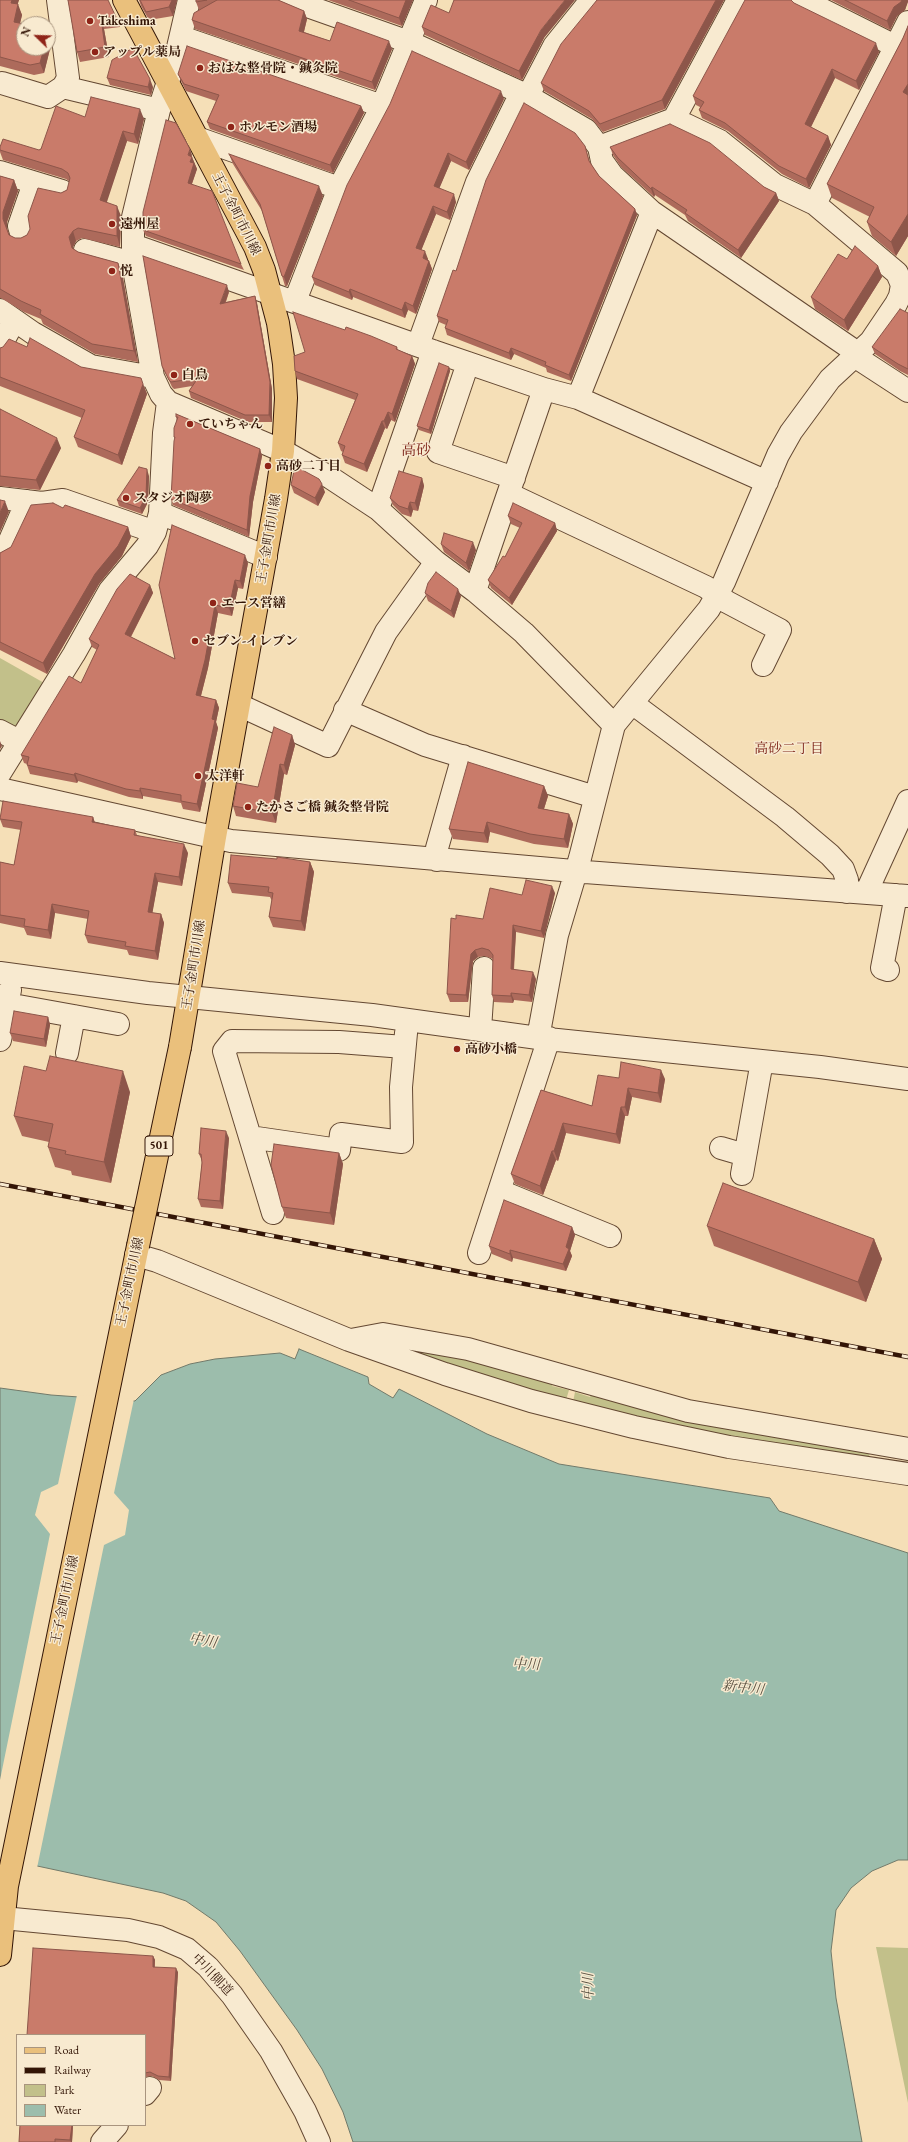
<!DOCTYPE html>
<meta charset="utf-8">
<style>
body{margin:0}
#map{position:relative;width:908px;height:2142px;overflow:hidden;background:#f5dfb7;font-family:"EB Garamond",serif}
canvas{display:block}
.legend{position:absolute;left:16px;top:2034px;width:130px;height:92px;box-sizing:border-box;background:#f8ead0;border:1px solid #a9957f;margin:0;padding:5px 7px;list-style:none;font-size:12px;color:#331506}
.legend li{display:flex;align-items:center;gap:8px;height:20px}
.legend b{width:20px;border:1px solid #a9957f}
.north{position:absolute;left:16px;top:16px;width:40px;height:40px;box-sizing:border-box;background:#f8ead0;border:1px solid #a9957f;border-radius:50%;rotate:293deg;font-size:11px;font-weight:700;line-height:16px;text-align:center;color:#331506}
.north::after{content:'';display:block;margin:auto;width:14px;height:18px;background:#8f2418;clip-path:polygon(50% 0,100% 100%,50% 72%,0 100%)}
</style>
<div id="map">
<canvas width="908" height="2142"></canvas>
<ul class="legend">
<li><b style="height:5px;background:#eac07c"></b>Road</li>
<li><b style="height:5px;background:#331506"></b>Railway</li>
<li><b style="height:11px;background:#c2c08a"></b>Park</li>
<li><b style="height:11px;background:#9cbdac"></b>Water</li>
</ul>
<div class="north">N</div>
</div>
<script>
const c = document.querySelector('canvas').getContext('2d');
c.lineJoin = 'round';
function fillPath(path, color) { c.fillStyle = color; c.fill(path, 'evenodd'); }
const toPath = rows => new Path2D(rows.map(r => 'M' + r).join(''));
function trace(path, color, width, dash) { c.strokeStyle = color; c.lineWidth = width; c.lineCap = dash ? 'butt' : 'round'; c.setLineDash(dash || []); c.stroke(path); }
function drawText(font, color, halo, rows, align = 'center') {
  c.font = font + ' "EB Garamond","Noto Serif JP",serif'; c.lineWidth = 3; c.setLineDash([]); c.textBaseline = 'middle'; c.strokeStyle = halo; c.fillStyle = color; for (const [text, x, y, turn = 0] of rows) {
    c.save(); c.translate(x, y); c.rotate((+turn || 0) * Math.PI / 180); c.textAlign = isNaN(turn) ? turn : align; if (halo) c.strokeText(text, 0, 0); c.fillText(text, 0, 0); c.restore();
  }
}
const green = toPath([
 [0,658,46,684,18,729,0,719],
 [382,1340,443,1351,554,1381,552,1386,569,1390,566,1400,541,1393,458,1368],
 [575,1392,590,1397,592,1392,870,1451,869,1458,745,1439,636,1418,573,1402],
 [876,1947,908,1948,908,2103]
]);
const water = toPath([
 [299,1349,368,1377,369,1384,393,1398,399,1389,487,1434,559,1464,770,1498,779,1511,908,1553,908,1860,898,1860,872,1871,851,1888,836,1910,831,1951,836,1998,862,2142,353,2142,343,2112,322,2069,297,2030,240,1951,216,1922,186,1901,163,1893,0,1858,0,1388,51,1395,135,1401,161,1375,190,1364,215,1359,280,1353,295,1359,299,1349]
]);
const pier = toPath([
 [77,1395,134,1399,114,1493,129,1510,125,1535,104,1545,37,1868,0,1860,0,1780,50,1534,35,1515,41,1492,58,1484]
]);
const minor = toPath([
 [58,0,68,78,63,87,159,110],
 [189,0,176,56,159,110,133,217,133,263,153,377,161,394,168,402,283,451,331,478,378,509,436,562,475,591,524,633,614,725],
 [290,0,409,42,524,94,586,130,599,147,602,161,612,175,652,212,859,354,862,361,908,391],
 [803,0,897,47],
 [181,37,382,106],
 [2,83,48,97,63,87],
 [197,138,339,188],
 [599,147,674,119,738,0],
 [0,172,62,191],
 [815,204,908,22],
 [22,236,19,226,34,183],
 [133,245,433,351,544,389,578,398,767,482],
 [85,250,133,263],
 [295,301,339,188,382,106,426,0],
 [0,310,33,333,91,366,153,377],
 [418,345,477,182,517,101,532,88,554,46,591,0],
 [0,347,14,321],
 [468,363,438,452,514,478],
 [578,398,652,212],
 [509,494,706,587,727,602,780,630,763,665],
 [0,498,42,503,63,500,155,532],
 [378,509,433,351],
 [160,513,266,557],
 [0,552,7,547,27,501],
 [475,591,544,389],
 [632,703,785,817,830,855,843,869,847,880,847,892],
 [239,705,328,746,386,632,436,562],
 [345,710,425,745,595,797],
 [0,731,19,741],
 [0,773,74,654,110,590,147,546,155,532,160,513,164,433,168,402],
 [0,789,231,841,585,872,908,896],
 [437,860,437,848,463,756],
 [866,893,908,801],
 [888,970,882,968,896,895],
 [0,973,148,993,372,1015,538,1038,820,1067,908,1079],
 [7,1004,118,1024],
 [480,1030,484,968],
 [538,1038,557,935,580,858,614,725,709,609,724,582,778,455,791,432,830,379,871,341,896,304,900,296,902,285,897,273,815,204,775,185,720,141,674,119],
 [0,1040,10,990],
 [67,1053,74,1016],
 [250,1137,339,1150,341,1134,402,1142,401,1087,406,1033],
 [721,1148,745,1155],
 [742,1174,762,1061],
 [500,1191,610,1236],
 [273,1213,224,1051,232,1041,339,1042,404,1047],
 [479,1253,549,1038],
 [136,1255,157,1261,349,1340,445,1374,531,1401,634,1427,729,1447,908,1474],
 [351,1340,383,1334,468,1349,688,1411,908,1449],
 [3,1918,128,1930,159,1937,187,1949,208,1967,232,1995,271,2051,305,2111,319,2142],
 [145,2094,150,2088],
 [102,2142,117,2125]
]);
const major = toPath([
 [124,0,255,247,264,270,278,323,284,364,286,398,283,451,276,499,215,837,180,1047],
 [0,1955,7,1886,138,1246]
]);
const rail = toPath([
 [0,1184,908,1357]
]);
const majorBridge = toPath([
 [138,1246,180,1047]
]);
const wall = toPath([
 [0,0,19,0,17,4,22,15,20,23,48,48,48,36,51,45,44,73,34,75,0,66],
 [68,0,116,17,120,27,104,29,109,57,80,62,77,52],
 [139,0,177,0,173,16,149,20,141,6],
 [196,0,278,0,304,11,307,19,304,32,330,41,392,49,375,90,195,29,192,20,199,10,196,2],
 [328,0,413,0,402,26],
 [597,0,724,0,665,109,603,132,592,119,544,91,541,83],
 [831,0,908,0,905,10,897,16,890,30],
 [794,3,879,52,859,90,835,78,811,127,828,136,831,145,809,188,782,174,728,131,702,118,699,110,700,107,696,105,693,96],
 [449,13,544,38,522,80,425,35,422,27],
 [908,26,908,236,896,256,872,236,867,222,870,217,832,198,827,184,903,38],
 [178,74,361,106,364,113,333,173,210,129,207,122,216,101,186,91,181,81],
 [107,78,153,87,151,95,110,85],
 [504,99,469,170,451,161,439,188,456,202,450,220,436,214,421,250,428,259,428,260,429,261,432,269,416,314,408,310,405,318,353,297,352,300,315,285,312,277],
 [85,117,144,119,138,144,127,141,106,202,121,216,120,247,82,238,76,241,73,247,73,249,78,252,118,263,122,273,138,362,95,354,43,324,41,319,24,312,1,298,0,298,0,176,14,180,18,191,7,222,7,228,9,235,15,238,21,238,27,235,61,193,67,190,70,182,66,179,3,160,0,152,0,147,39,150],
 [585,146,590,163,599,176,635,209,637,215,571,381,547,372,546,368,514,354,511,360,447,335,445,328,446,325,439,322,437,316,456,271],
 [610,147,764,187,776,193,779,201,741,258,688,221,685,215,655,195,654,197,621,167,613,155],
 [229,154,323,196,287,286,285,286,282,276,262,211,233,164],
 [192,155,192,157,197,169,192,184,241,264,244,270,146,236,143,230],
 [847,259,878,266,882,277,848,331,815,309,811,297],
 [229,292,226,302,255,296,257,303,272,389,272,422,248,422,191,398,189,391,192,386,174,389,172,387,162,366],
 [908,313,908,375,900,371,875,354,872,347],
 [345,330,397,347,398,350,412,356,415,364,395,422,391,420,387,429,385,428,367,472,345,463,342,455,343,452,341,451,338,443,355,400,297,379,295,371,305,352],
 [27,347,81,367,143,384,147,394,122,465,78,447,74,437,82,418,0,386,0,348],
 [449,367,450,371,431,434,419,430,417,426],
 [0,409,61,448,40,490,0,486],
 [176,414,260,449,262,456,253,502,249,537,173,505,171,499,175,439,174,437,177,421,176,417],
 [149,476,148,502,142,514,119,506,117,500],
 [422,478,424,486,418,511,413,510,411,517,402,514,393,505,390,498],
 [291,485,325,492,318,506,294,493],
 [63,508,128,527,131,537,122,556,99,584,47,674,0,650,0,553,11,547],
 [508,516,555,523,557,531,512,605,491,588,488,580,505,557,520,528,511,524],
 [441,544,476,550,469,571,444,552],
 [248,563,243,589,238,588,232,616,218,613,208,668,201,696,216,700,219,708,216,722,218,728,200,812,183,809,181,803,143,796,143,799,129,797,78,781,77,783,30,774,27,765,27,764,24,763,21,755,81,683,97,650,92,647,89,639,150,585,153,593,131,637,175,659],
 [425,593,461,596,454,618,428,601],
 [292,735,295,745,287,775,284,774,276,823,236,816,233,806,258,787],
 [544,786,548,796,544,809,569,814,573,824,568,848,534,844,490,832,488,843,453,839,449,829],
 [93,817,95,823,135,830,137,835,188,853,182,886,158,882,152,913,161,914,164,923,158,960,129,955,127,950,88,943,85,935,88,919,55,913,51,939,27,935,24,928,0,923,0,862,14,865,21,830,3,827,0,819],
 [277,859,310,862,314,872,305,931,273,927,269,917,272,901,270,897,232,893,228,883],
 [555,893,544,938,516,932,514,970,536,979,532,1002,514,1000,513,1003,494,1002,492,995,493,959,491,958,484,956,478,957,473,961,468,1002,450,1002,447,994,456,919,483,919,522,895],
 [48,1017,50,1025,46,1047,13,1041,10,1033],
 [619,1078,665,1079,661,1103,632,1097,628,1116,625,1116,620,1144,566,1133,558,1161,556,1160,543,1195,515,1184,511,1174,541,1090,592,1106],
 [130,1092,111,1183,72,1175,71,1171,55,1167,48,1147,49,1142,22,1136,14,1116],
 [229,1138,223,1209,201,1207,198,1199,202,1161,199,1154],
 [339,1153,343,1164,334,1225,286,1218,282,1207],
 [707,1226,874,1239,882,1259,866,1302,714,1246],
 [572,1227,575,1235,570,1251,572,1256,566,1271,513,1258,512,1262,492,1254,489,1246],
 [153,1956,155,1960,155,1967,178,1972,171,2081,159,2080,152,2076,145,2077,145,2035],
 [20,2125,73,2125,72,2142,19,2142]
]);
const shadedWall = toPath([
 [12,0,19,0,15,13,11,3],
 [172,0,177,0,173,16,169,7],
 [406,0,413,0,402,26,399,18],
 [565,0,575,0,544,38,522,80,519,71,541,30],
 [716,0,724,0,665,109,662,100],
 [902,0,908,0,908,2,905,10,897,16,890,30,887,21,894,7],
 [18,4,22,15,18,32,14,22],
 [304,11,307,19,302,39,299,31],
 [101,18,104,29,109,57,105,47],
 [48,36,51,45,44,73,40,63,44,48,48,48],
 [389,41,392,49,375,90,372,82],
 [876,43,879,52,859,90,856,81],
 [832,69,835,78,808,133,805,124],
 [150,79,153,87,151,95,148,87],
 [908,84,908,106,903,92],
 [501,91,504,99,469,170,466,162],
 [361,106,364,113,333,173,330,165],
 [140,109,144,119,138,144,134,134],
 [123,131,127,141,104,211,100,200],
 [828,136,831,145,809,188,806,179],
 [190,149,192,155,190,161,188,155],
 [448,153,451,161,437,194,434,186],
 [192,157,197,169,190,189,188,183,190,162],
 [14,180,18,191,7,222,7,229,3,219,3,212],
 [319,186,323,196,287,286,284,277],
 [652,187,655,195,654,197,651,189],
 [776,193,779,201,741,258,738,250],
 [454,194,456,202,450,220,447,212],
 [117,206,121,216,120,247,117,236],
 [433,206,436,214,419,256,416,248],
 [635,209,637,215,571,381,569,375],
 [908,214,908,236,896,256,891,242],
 [73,231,76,241,73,247,76,258,72,248,69,237],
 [425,251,428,259,426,266,423,258],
 [429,261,432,269,416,314,413,306],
 [118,263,122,273,138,362,134,351],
 [878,266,882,277,848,331,844,320],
 [227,285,229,292,222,311,220,304],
 [350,289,353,297,352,300,349,292],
 [255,296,257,303,272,389,272,422,269,415],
 [405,302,408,310,405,318,402,310],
 [511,348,514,354,511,360,509,353],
 [412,356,415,364,395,422,392,414],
 [449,367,450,371,431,434,429,430],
 [143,384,147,394,122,465,118,455],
 [388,412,391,420,387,429,384,421],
 [382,421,385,428,367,472,364,464],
 [57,438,61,448,40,490,36,480],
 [260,449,262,456,253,502,249,537,247,530,250,496],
 [147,469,149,476,148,502,142,514,140,508],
 [422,478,424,486,418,511,415,503],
 [322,484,325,492,318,506,315,498],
 [5,501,9,512,0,532,0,513],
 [410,502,413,510,411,517,408,509],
 [555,523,557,531,512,605,509,598],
 [128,527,131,537,122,556,99,584,47,674,43,663,95,574],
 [473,542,476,550,469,571,466,563],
 [245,555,248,563,243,589,240,581],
 [235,580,238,588,232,616,229,608],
 [150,585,153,593,128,642,125,634],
 [458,589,461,596,454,618,451,611],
 [215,605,218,613,208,668,199,703,196,695],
 [216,700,219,708,216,722,218,728,200,812,197,804,212,719],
 [292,735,295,745,287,775,284,765],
 [0,741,2,746,0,749],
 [280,764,284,774,276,823,272,813],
 [75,773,78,781,77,783,74,775],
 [544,786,548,796,541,818,538,808],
 [140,788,143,796,143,799,140,791],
 [569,814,573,824,568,848,564,839],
 [93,817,96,826,92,822],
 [487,822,490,832,488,843,484,833],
 [184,844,188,853,182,886,179,877],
 [310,862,314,872,305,931,301,921],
 [155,873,158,882,151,921,148,912],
 [552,886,555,893,544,938,541,931],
 [52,904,55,913,51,939,48,930],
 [161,914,164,923,158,960,155,951],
 [513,925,516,932,513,977,511,969],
 [475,950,478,957,473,961,468,1002,466,995,471,954],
 [533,972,536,979,532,1002,529,995],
 [511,993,514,1000,513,1003,511,996],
 [48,1017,50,1025,46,1047,44,1039],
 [661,1070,665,1079,661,1103,658,1093],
 [123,1071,130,1092,111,1183,104,1162],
 [628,1088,632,1097,628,1116,625,1107],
 [621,1107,625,1116,620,1144,616,1134],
 [563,1123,566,1133,558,1161,554,1151],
 [226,1131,229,1138,223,1209,220,1201],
 [552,1151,556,1160,543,1195,540,1186],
 [339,1153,343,1164,334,1225,330,1213],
 [572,1227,575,1235,570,1251,572,1256,566,1271,563,1264,566,1247],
 [874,1239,882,1259,866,1302,858,1282],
 [510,1250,513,1258,512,1262,510,1254],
 [153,1956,155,1960,154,1970,153,1967],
 [176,1968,178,1972,171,2081,169,2077],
 [72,2125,73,2125,72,2142,71,2142,70,2140]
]);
const building = toPath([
 [0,0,12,0,11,3,18,4,14,22,24,24,24,48,44,48,40,63,30,65,0,57,0,0],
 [68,0,108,0,116,17,101,18,105,47,77,52,68,0],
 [140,0,172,0,169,7,146,12,140,0],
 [196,0,207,0,196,2,196,0],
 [217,0,278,0,304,11,299,31,330,41,337,22,389,41,372,82,192,20,194,13,217,0],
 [349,0,406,0,399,18,349,0],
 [454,0,565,0,541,30,519,71,422,27,431,5,449,13,454,0],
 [597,0,716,0,662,100,600,124,589,111,541,83,561,44,597,0],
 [745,0,791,0,794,3,876,43,856,81,832,69,805,124,828,136,806,179,779,166,725,123,699,110,704,102,693,96,745,0],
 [845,0,902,0,901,2,894,7,887,21,845,0],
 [908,26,908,84,903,92,908,95,908,214,891,242,867,222,874,207,827,184,903,38,908,26],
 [187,46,361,106,330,165,207,122,219,95,184,84,178,74,187,46],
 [133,48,150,79,148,87,107,78,112,60,133,48],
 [412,51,501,91,466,162,448,153,434,186,454,194,447,212,433,206,416,248,425,251,423,258,429,261,413,306,405,302,402,310,350,289,349,292,312,277,347,185,390,104,412,51],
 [91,97,140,109,134,134,123,131,100,200,117,206,117,236,78,228,73,231,69,237,72,248,78,252,118,263,134,351,92,344,40,314,41,310,21,301,0,289,0,176,14,180,3,212,3,219,9,235,15,238,21,238,27,235,30,229,28,216,38,188,61,193,67,190,70,178,68,173,62,169,0,150,0,147,3,139,39,150,41,149,56,106,85,117,91,97],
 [524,103,575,133,585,146,589,161,599,176,635,209,569,375,545,365,546,362,511,348,509,353,445,328,448,320,437,316,453,270,456,271,486,180,524,103],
 [166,120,176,123,190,149,188,155,192,157,190,162,194,163,188,183,212,191,241,264,143,230,143,212,166,120],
 [670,124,710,143,764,187,776,193,738,250,685,213,687,210,652,187,651,189,618,158,610,147,670,124],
 [229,154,319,186,284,277,282,276,260,204,229,154],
 [855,246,878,266,844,320,811,297,838,254,847,259,855,246],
 [143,256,227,285,220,304,255,296,270,382,269,415,245,415,189,391,198,378,171,382,169,380,162,366,143,256],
 [900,309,908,313,908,369,898,364,872,347,900,309],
 [293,312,345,330,346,327,371,336,397,347,396,349,412,356,392,414,388,412,384,421,382,421,364,464,342,455,345,446,338,443,358,394,295,371,294,356,305,352,293,312],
 [30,338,81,367,141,378,143,384,118,455,74,437,85,410,0,377,0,348,3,347,9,339,27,347,30,338],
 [439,363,449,367,429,430,417,426,439,363],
 [0,409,57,438,36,480,0,476,0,409],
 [176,414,260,449,250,496,247,530,171,499,174,441,175,437,174,437,174,428,178,417,176,417,176,414],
 [295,466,319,479,322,484,315,498,291,485,295,466],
 [139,467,147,469,146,496,140,508,117,500,139,467],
 [399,471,422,478,415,503,410,502,408,509,399,506,390,498,399,471],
 [0,500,5,501,0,513,0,500],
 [53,503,63,508,65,505,128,527,118,546,95,574,43,663,0,642,0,553,11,547,31,505,53,503],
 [513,503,555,523,509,598,488,580,503,556,505,557,522,523,508,516,513,503],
 [172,525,245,555,240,581,235,580,229,608,215,605,205,660,196,695,216,700,212,719,215,720,197,804,181,801,181,795,140,788,140,791,126,789,75,773,74,775,27,765,29,757,21,755,69,676,81,683,99,645,89,639,117,589,130,574,150,585,125,634,175,659,159,585,172,525],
 [444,533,473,542,466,563,441,544,444,533],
 [436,572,458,589,451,611,425,593,428,583,436,572],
 [274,727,292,735,284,765,280,764,272,813,233,806,237,783,258,787,274,727],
 [468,762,544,786,538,808,569,814,564,839,530,834,487,822,484,833,449,829,468,762],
 [3,801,93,817,92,822,135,830,134,835,184,844,179,877,155,873,148,912,161,914,155,951,125,946,126,942,85,935,89,911,52,904,48,930,24,926,25,919,0,915,0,862,14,865,22,822,0,819,3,801],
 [231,855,277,859,277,857,310,862,301,921,269,917,273,893,268,892,269,887,228,883,231,855],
 [526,880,552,886,541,931,513,925,511,969,533,972,529,995,511,993,511,996,492,995,493,955,489,950,482,948,475,950,471,954,466,995,447,994,451,918,456,919,456,915,483,919,490,888,522,895,526,880],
 [14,1011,48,1017,44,1039,10,1033,14,1011],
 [50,1056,123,1071,104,1162,65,1154,66,1151,48,1147,53,1124,14,1116,24,1066,46,1071,50,1056],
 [621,1062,661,1070,658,1093,628,1088,625,1107,621,1107,616,1134,563,1123,554,1151,552,1151,540,1186,511,1174,541,1090,592,1106,598,1075,619,1078,621,1062],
 [201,1128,226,1131,220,1201,198,1199,202,1163,201,1154,199,1154,201,1128],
 [274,1144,339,1153,330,1213,282,1207,271,1165,274,1144],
 [723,1183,874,1239,858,1282,707,1226,723,1183],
 [504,1200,572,1227,566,1247,569,1249,563,1264,510,1250,510,1254,489,1246,504,1200],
 [33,1948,153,1956,153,1967,176,1968,169,2077,158,2076,150,2072,145,2073,145,2035,27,2035,33,1948],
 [20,2125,72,2125,70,2140,55,2139,55,2142,19,2142,20,2125]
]);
const markers = [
 [90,21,4,"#8f2418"],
 [95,52,4,"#8f2418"],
 [200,68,4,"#8f2418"],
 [231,127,4,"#8f2418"],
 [112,224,4,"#8f2418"],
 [112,271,4,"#8f2418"],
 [174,375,4,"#8f2418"],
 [190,424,4,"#8f2418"],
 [268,466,4,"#8f2418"],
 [126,498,4,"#8f2418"],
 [213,603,4,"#8f2418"],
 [195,641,4,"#8f2418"],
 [198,776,4,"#8f2418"],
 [248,807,4,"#8f2418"],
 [457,1049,4,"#8f2418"]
];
const shields = [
 [159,1146,28]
];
const shieldNames = [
 ["501",159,1146]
];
const poiNames = [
 ["Takeshima",98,21],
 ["アップル薬局",103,52],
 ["おはな整骨院・鍼灸院",208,68],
 ["ホルモン酒場",239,127],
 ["遠州屋",120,224],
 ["悦",120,271],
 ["白鳥",182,375],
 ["ていちゃん",198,424],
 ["高砂二丁目",276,466],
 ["スタジオ陶夢",134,498],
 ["エース営繕",221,603],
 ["セブン-イレブン",203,641],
 ["太洋軒",206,776],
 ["たかさご橋 鍼灸整骨院",256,807],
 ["高砂小橋",465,1049]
];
const streetNames = [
 ["王子金町市川線",236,214,63],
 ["王子金町市川線",269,539,-80],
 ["王子金町市川線",194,965,-81],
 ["王子金町市川線",130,1282,-78],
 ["王子金町市川線",65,1600,-78],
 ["中川側道",212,1975,46]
];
const neighbourhoodNames = [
 ["高砂二丁目",789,749]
];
const waterNames = [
 ["中川",203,1641,10],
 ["中川",526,1665,2],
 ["新中川",743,1688,7],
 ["中川",589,1987,-92]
];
const quarterNames = [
 ["高砂",416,451]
];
fillPath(green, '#c2c08a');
fillPath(water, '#9cbdac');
trace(water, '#727a6a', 1);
fillPath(pier, '#f5dfb7');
trace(minor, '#644832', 24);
trace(major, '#331506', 24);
trace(minor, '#f8ead0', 22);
trace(major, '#eac07c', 22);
trace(rail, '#331506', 4.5);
trace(rail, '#f8ead0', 3, [9]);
trace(majorBridge, '#331506', 24, []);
trace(majorBridge, '#eac07c', 22);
fillPath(wall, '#ad6a5b');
fillPath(shadedWall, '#8d564a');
fillPath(building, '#c97b6a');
trace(building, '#8d564a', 1);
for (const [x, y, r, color] of markers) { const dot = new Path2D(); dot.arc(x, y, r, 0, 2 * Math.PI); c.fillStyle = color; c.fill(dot); trace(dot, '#f8ead0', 1.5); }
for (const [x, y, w] of shields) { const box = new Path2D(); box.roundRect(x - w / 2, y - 10, w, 20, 3); c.fillStyle = '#f8ead0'; c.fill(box); trace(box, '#331506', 1); }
drawText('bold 12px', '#331506', null, shieldNames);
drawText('bold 13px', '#331506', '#f8ead0', poiNames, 'left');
drawText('13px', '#331506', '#f8ead0', streetNames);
drawText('14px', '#7a1f14', '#f8ead0', neighbourhoodNames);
drawText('italic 14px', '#585040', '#f8ead0', waterNames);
drawText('15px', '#7a1f14', '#f8ead0', quarterNames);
</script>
